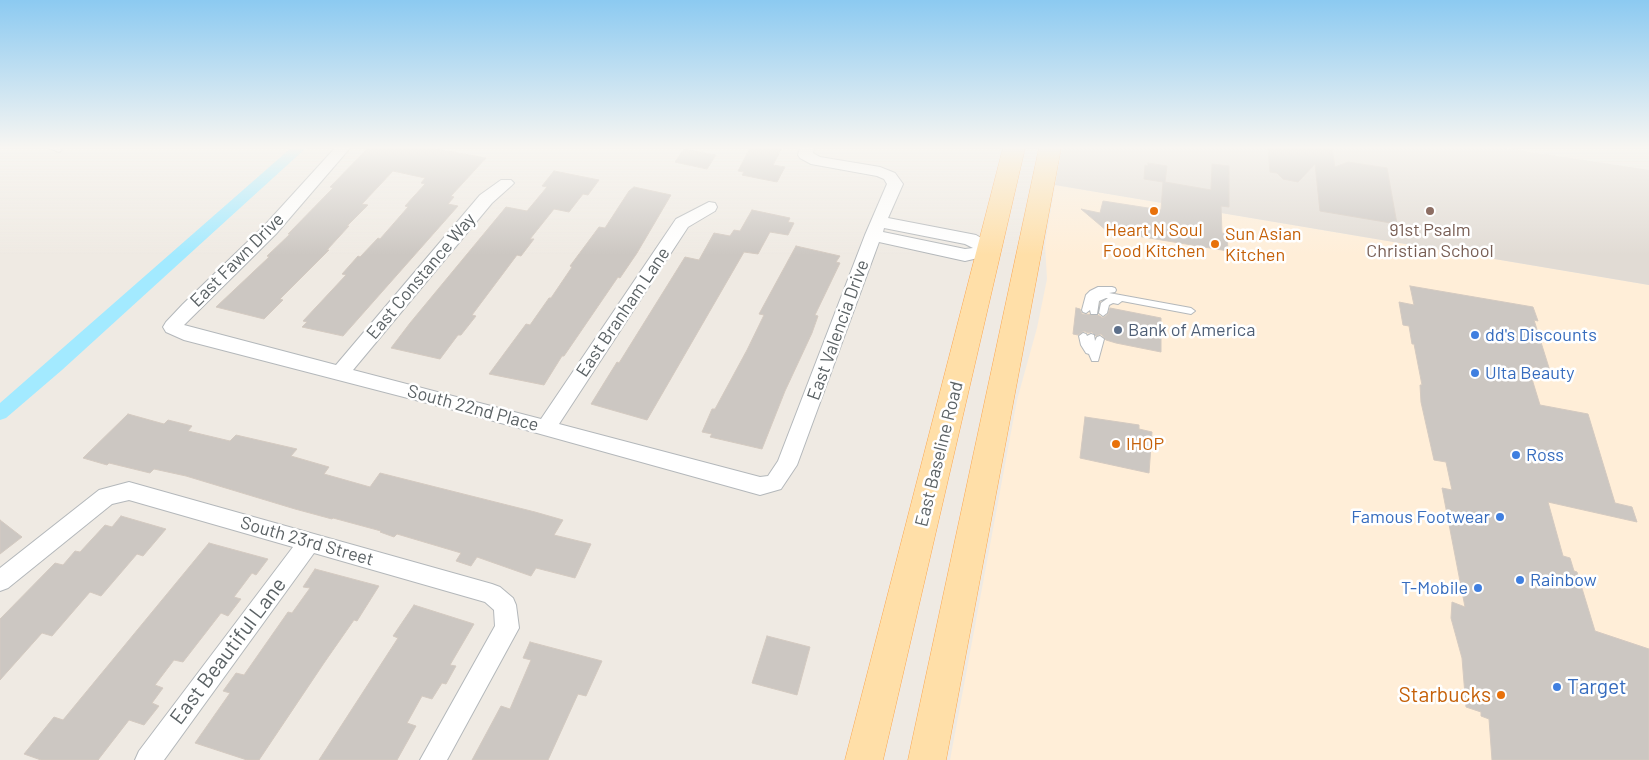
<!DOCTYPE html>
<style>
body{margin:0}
canvas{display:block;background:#efeae3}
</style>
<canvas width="1649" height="760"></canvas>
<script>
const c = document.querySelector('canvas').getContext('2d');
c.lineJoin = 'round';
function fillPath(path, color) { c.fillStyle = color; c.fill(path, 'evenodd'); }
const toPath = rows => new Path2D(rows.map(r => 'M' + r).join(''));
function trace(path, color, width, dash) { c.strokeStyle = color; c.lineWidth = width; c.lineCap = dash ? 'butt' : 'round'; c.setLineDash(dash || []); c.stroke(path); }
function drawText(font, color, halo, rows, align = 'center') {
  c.font = font + ' Barlow,sans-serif'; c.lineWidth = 5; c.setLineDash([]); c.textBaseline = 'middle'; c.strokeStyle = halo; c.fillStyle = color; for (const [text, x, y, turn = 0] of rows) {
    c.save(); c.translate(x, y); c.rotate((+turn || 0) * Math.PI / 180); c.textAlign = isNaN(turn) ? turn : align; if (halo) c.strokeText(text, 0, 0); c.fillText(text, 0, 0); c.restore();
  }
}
const commercial = toPath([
 [1055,185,1649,285,1649,760,950,760,1017,400,1037,328,1047,279,1045,245]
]);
const education = toPath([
 [1062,148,1505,148,1649,170,1649,285,1055,185]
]);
const canal = toPath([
 [291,148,306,148,62,370,6,418,0,420,0,403,291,148]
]);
const building = toPath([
 [368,148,431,148,486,158,451,196,454,197,448,204,458,206,343,336,302,327,307,322,303,321,346,275,342,274,358,256,360,257,378,238,380,239,408,207,405,206,425,184,421,183,425,178,393,171,362,204,368,205,347,226,349,226,327,250,329,250,280,299,283,300,264,319,216,307,269,257,267,256,290,234,288,234,333,188,330,187,368,148],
 [750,148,782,148,773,165,785,167,777,182,742,175,744,172,738,171,750,148],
 [1268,148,1332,148,1335,167,1348,162,1387,168,1397,224,1320,211,1315,164,1298,182,1283,179,1277,173,1270,172,1268,148],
 [684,149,716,155,707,169,675,162,684,149],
 [1148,163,1167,166,1165,182,1211,190,1212,164,1229,166,1229,207,1221,206,1222,233,1227,234,1228,251,1107,231,1081,209,1100,213,1103,201,1161,210,1163,182,1144,179,1145,165,1148,166,1148,163],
 [554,171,599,180,588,195,583,194,569,212,554,209,530,239,534,239,521,256,517,255,472,315,476,316,461,335,458,335,440,359,391,348,410,323,506,207,527,211,547,187,542,186,554,171],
 [634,187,671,195,637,253,620,278,618,277,564,356,562,356,544,385,489,374,526,324,530,325,549,298,551,298,572,267,570,266,599,227,605,228,629,191,634,187],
 [752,210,790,218,788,222,794,223,788,235,770,232,758,254,744,252,647,420,591,404,617,362,619,363,685,257,699,260,714,233,730,236,734,230,740,231,752,210],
 [796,246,840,256,836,262,840,263,815,315,818,316,812,333,785,391,762,449,710,437,712,434,702,432,712,409,715,409,747,350,764,315,759,314,796,246],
 [1410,286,1533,307,1538,321,1534,320,1550,371,1528,366,1540,405,1588,414,1615,503,1632,507,1637,522,1548,502,1563,556,1570,558,1574,571,1577,572,1595,631,1649,649,1649,760,1492,760,1489,719,1481,716,1481,712,1466,707,1462,658,1451,618,1452,602,1465,607,1442,488,1452,490,1446,462,1434,460,1421,402,1420,385,1422,385,1414,344,1412,344,1409,326,1403,325,1399,302,1414,305,1410,286],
 [1076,308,1080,309,1082,314,1098,315,1103,318,1108,314,1110,308,1161,318,1161,352,1116,343,1106,340,1101,334,1096,336,1092,332,1088,333,1084,331,1078,335,1073,334,1076,308],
 [128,414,164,424,168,420,192,426,188,431,230,441,236,435,297,449,291,456,329,467,324,474,370,487,380,473,535,512,563,520,554,535,591,544,575,578,536,568,531,576,477,557,471,566,456,561,461,553,397,534,394,537,380,532,381,531,333,518,332,519,295,509,186,476,154,469,150,473,109,463,107,465,83,458,128,414],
 [1085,417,1139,425,1139,429,1152,432,1149,473,1080,458,1085,417],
 [121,516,166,529,143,556,137,554,101,596,90,592,52,636,42,633,0,680,0,619,55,563,63,565,75,551,80,552,105,525,112,527,121,516],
 [0,520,22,537,0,554,0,520],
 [209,543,268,559,256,575,252,573,234,597,241,599,228,616,221,613,183,662,174,660,155,685,163,688,152,703,159,706,144,725,129,720,98,760,41,760,24,754,54,717,63,720,209,543],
 [315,569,379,586,357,621,354,620,324,663,259,760,247,760,195,743,230,693,223,691,236,673,244,675,288,612,292,613,310,588,303,587,315,569],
 [414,605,474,624,450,665,456,666,446,684,442,683,432,699,422,696,407,723,416,726,397,760,319,760,398,638,393,636,414,605],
 [767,636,810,647,797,695,752,683,767,636],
 [530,642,602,661,586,696,578,694,548,760,472,760,501,706,510,709,531,660,523,658,530,642]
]);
const service = toPath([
 [49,148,60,148,62,150,59,152,49,148],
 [1098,287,1112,287,1115,288,1116,290,1115,292,1109,293,1191,308,1195,311,1191,314,1122,301,1118,304,1113,303,1109,305,1107,313,1103,316,1099,313,1101,303,1108,298,1106,298,1099,301,1097,314,1091,314,1090,310,1086,313,1083,312,1082,310,1086,295,1090,291,1098,287],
 [1083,333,1086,334,1087,336,1091,334,1094,335,1095,341,1097,337,1100,336,1104,339,1098,361,1092,361,1089,354,1086,353,1081,345,1079,336,1083,333]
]);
const minor = toPath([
 [335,148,350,148,276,234,184,325,336,365,480,195,501,180,511,180,514,183,511,186,492,203,353,370,541,419,676,219,709,202,715,203,717,207,715,211,688,227,559,424,760,477,768,476,778,461,865,235,887,184,884,179,877,176,811,164,800,158,798,155,800,148,814,148,813,153,820,157,880,167,895,173,903,184,888,218,976,235,995,246,997,250,995,254,965,261,879,242,797,465,781,489,760,495,454,410,184,340,166,332,163,327,166,322,183,304,264,226,335,148],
 [884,228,965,244,973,248,965,249,883,232,884,228],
 [129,482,492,584,500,587,513,598,516,605,519,628,447,760,420,760,495,626,494,610,485,602,314,553,164,760,135,760,139,751,293,547,129,500,112,504,8,588,0,591,0,568,99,490,129,482]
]);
const primary = toPath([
 [1003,148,1025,148,883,760,845,760,1003,148],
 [1039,148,1061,148,946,760,908,760,1039,148]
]);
const markers = [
 [1154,211,5,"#e8710a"],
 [1430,211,5,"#8d6e63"],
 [1215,244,5,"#e8710a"],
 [1118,330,5,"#5c6f8a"],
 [1475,335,5,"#3f7fe0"],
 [1475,373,5,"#3f7fe0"],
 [1116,444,5,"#e8710a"],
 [1516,455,5,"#3f7fe0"],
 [1500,517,5,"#3f7fe0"],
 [1520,580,5,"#3f7fe0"],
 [1478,588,5,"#3f7fe0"],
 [1557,687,5,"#3f7fe0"],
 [1501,695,5,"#e8710a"]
];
const foodNames = [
 ["Heart N Soul",1154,230,"center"],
 ["Food Kitchen",1154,251,"center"],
 ["Sun Asian",1225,234],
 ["Kitchen",1225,255],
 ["IHOP",1126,444]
];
const educationNames = [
 ["91st Psalm",1430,230],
 ["Christian School",1430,251]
];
const streetNames = [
 ["East Fawn Drive",237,260,-45],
 ["East Constance Way",421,276,-50],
 ["East Branham Lane",623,312,-56],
 ["East Valencia Drive",838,330,-70],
 ["South 22nd Place",473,408,15],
 ["East Baseline Road",939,454,-76],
 ["South 23rd Street",307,541,16]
];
const serviceNames = [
 ["Bank of America",1128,330]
];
const shopNames = [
 ["dd's Discounts",1485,335],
 ["Ulta Beauty",1485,373],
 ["Ross",1526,455],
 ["Famous Footwear",1490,517,"right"],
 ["Rainbow",1530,580],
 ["T-Mobile",1468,588,"right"]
];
const nearStreetnames = [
 ["East Beautiful Lane",228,651,-53]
];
const nearShopnames = [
 ["Target",1567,687]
];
const nearFoodnames = [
 ["Starbucks",1491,695]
];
fillPath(commercial, '#ffeed8');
fillPath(education, '#e1dbd4');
fillPath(canal, '#a3eaff');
fillPath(building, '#ccc7c2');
trace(building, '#d4cac1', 1);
trace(service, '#b4b8bb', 2);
trace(minor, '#b4b8bb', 2);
trace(primary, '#fca750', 1);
fillPath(service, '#fff');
fillPath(minor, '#fff');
fillPath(primary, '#ffdfa8');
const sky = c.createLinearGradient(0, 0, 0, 255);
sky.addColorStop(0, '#8ccaf1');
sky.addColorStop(0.58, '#f8f6f2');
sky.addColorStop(1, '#f8f6f200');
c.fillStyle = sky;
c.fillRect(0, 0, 1649, 255);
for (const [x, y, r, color] of markers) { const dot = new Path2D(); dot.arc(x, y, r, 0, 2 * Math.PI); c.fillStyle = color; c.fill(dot); trace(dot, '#fff', 2); }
drawText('18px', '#c56008', '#fff', foodNames, 'left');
drawText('18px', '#785e54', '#fff', educationNames);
drawText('18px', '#5b6265', '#fff', streetNames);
drawText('18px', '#4e5e75', '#fff', serviceNames, 'left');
drawText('18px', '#366cbe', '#fff', shopNames, 'left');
drawText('21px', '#5b6265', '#fff', nearStreetnames);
drawText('21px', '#366cbe', '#fff', nearShopnames, 'left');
drawText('21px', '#c56008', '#fff', nearFoodnames, 'right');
</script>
